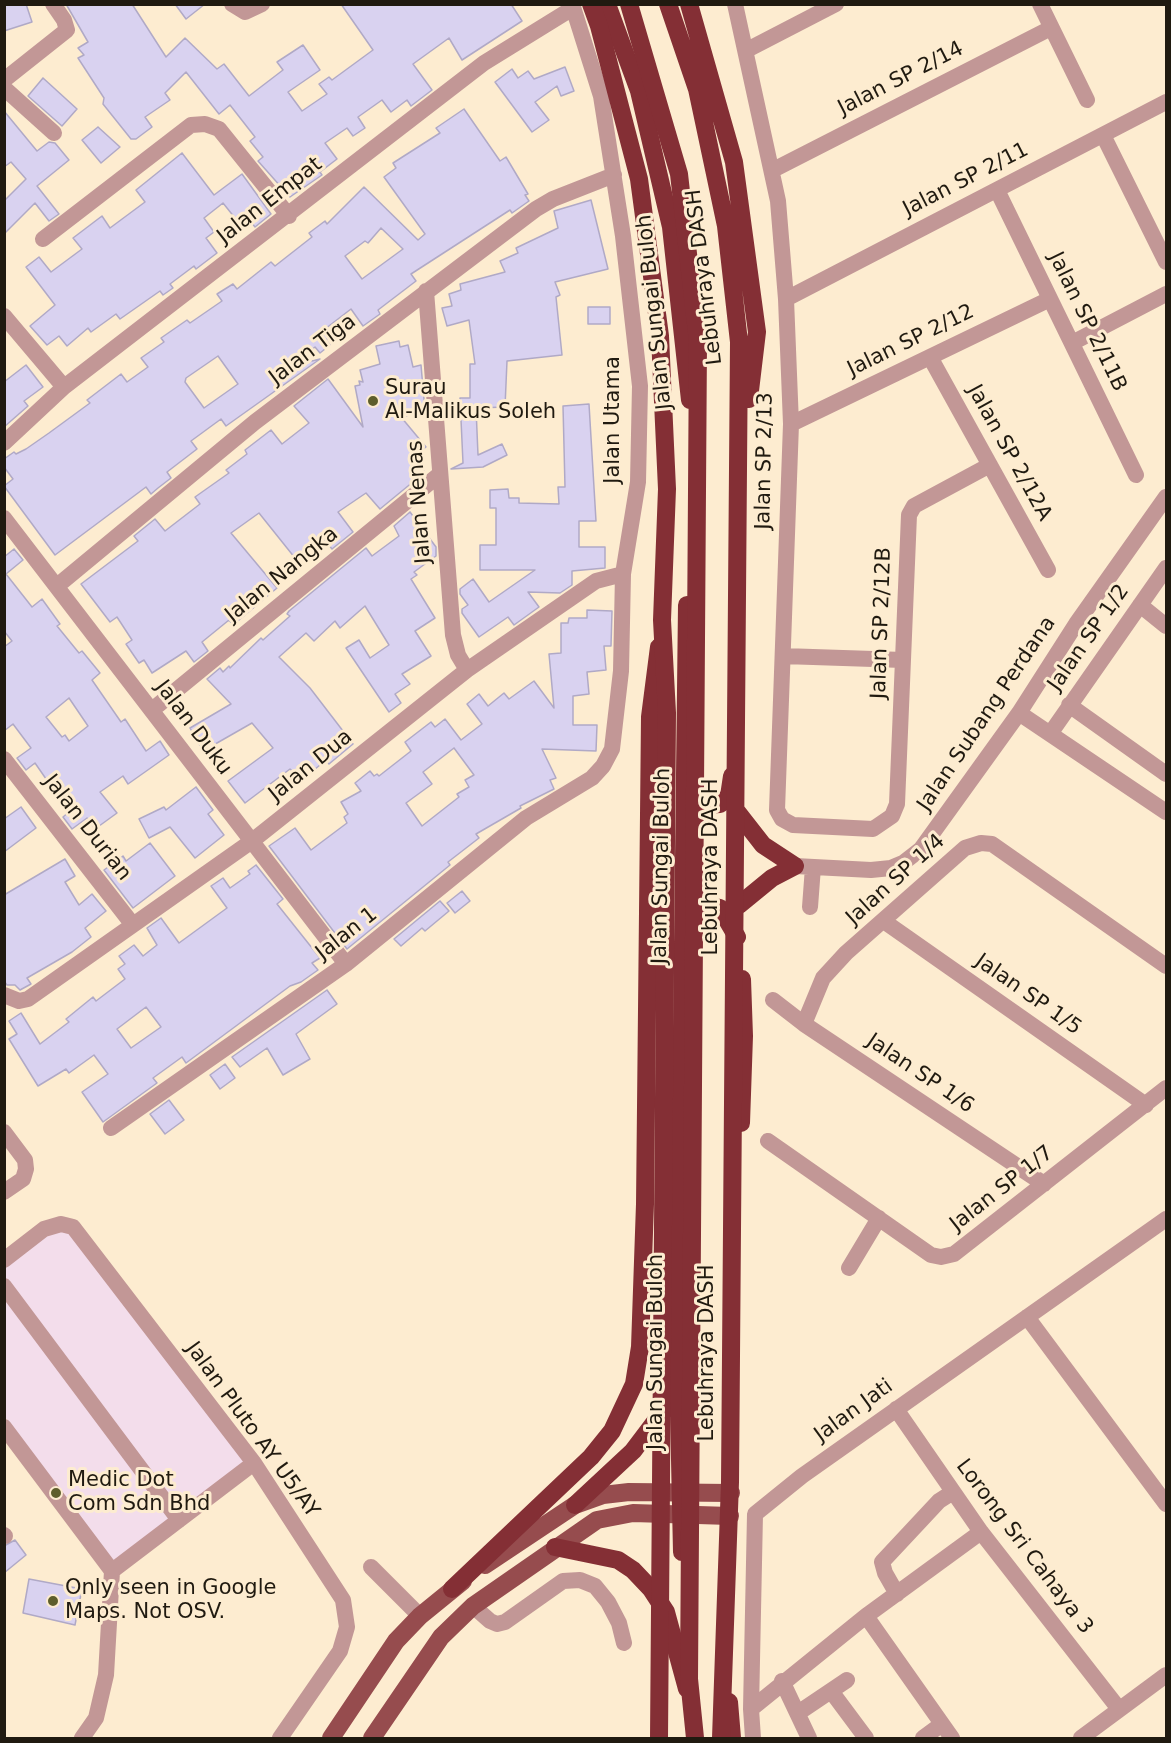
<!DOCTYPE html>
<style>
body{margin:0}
#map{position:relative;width:1171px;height:1743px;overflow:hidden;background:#fdecd0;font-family:"DejaVu Sans",sans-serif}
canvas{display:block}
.frame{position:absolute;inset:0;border:6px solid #201a10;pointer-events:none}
</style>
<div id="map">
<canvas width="1171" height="1743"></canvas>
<div class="frame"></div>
</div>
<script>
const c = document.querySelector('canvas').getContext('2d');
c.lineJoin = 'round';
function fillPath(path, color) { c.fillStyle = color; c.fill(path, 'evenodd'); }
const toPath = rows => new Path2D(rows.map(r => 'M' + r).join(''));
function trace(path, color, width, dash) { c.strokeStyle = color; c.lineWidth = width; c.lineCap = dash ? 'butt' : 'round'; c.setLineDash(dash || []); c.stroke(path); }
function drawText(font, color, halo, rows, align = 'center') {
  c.font = font + ' "DejaVu Sans",sans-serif'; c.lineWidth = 6; c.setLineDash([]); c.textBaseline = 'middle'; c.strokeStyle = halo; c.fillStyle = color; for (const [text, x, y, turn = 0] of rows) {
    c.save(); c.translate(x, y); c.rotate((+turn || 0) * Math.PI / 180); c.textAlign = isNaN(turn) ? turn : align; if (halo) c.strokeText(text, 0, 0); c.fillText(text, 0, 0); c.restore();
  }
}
const commercial = toPath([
 [59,1230,70,1233,248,1464,115,1564,5,1417,5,1268,46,1236]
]);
const building = toPath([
 [4,4,26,4,32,22,4,31,4,4],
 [66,4,132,4,166,57,185,38,217,69,224,64,249,96,283,70,277,62,303,45,320,70,288,92,302,111,327,94,319,84,329,77,332,80,373,50,341,4,511,4,522,21,462,60,449,38,413,64,432,90,411,106,407,100,391,112,382,100,358,117,365,128,353,136,347,128,325,143,337,159,320,172,322,175,290,197,258,161,263,157,250,141,255,137,230,105,219,114,186,72,165,93,170,100,145,117,152,127,136,139,131,139,103,104,104,98,78,58,84,55,78,48,88,42,66,4],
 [175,4,205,4,186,19,175,4],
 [565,67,574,91,561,96,557,86,535,102,549,120,532,132,495,82,512,69,518,78,528,71,534,79,565,67],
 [43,78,77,109,62,126,28,96,43,78],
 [464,109,500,161,506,157,528,194,525,195,529,201,512,213,510,210,411,274,416,281,378,310,380,314,363,326,351,309,325,329,330,336,326,340,330,345,320,353,315,347,297,361,300,364,320,359,226,426,221,419,191,441,197,449,167,472,171,478,158,488,151,494,146,487,55,555,4,486,13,479,4,467,4,459,14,452,16,454,26,449,49,433,90,403,87,400,121,374,127,382,148,367,141,358,164,342,161,338,187,320,190,323,222,301,217,294,233,284,237,289,271,262,275,266,312,237,309,233,325,221,327,224,364,187,418,240,425,234,384,177,396,168,393,163,440,133,436,128,464,109],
 [381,228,403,249,362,279,345,256,365,241,368,243,381,228],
 [218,356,238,384,204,408,185,382,186,378,218,356],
 [4,111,37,151,49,142,55,143,69,160,37,186,59,214,49,221,35,203,4,234,4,201,26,179,11,162,4,167,4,111],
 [98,127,120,147,101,163,82,140,98,127],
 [182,153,214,195,242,174,271,214,255,227,251,222,243,228,223,203,204,218,214,232,206,238,217,253,196,269,194,266,170,284,173,288,163,295,160,291,120,319,116,314,91,332,88,328,67,346,59,336,47,345,30,326,55,305,26,267,39,257,51,272,82,249,73,238,102,216,110,228,145,202,136,190,182,153],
 [591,200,608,269,555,282,560,295,556,297,562,355,507,361,505,407,476,408,478,455,502,444,507,455,483,467,451,469,463,463,460,398,470,398,470,364,475,364,469,320,447,326,442,308,452,306,449,294,461,290,460,284,505,272,500,261,518,253,516,248,558,228,554,211,591,200],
 [588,307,610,307,610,324,588,324,588,307],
 [399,341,400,347,408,345,413,367,421,365,425,411,401,417,426,447,413,457,425,472,380,509,366,493,338,512,353,532,332,549,322,537,295,558,259,513,231,533,277,588,233,625,229,620,202,642,208,651,194,662,186,651,152,673,144,660,139,663,126,644,132,640,117,617,110,622,81,584,138,541,134,536,155,519,165,531,200,504,195,497,229,473,226,470,247,454,245,450,271,430,282,444,309,423,294,406,328,379,363,427,355,386,360,385,359,381,363,382,360,370,380,364,376,346,399,341],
 [26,365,43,387,24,401,28,406,4,427,4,382,26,365],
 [589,404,596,521,579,521,579,547,605,547,605,568,572,571,572,585,560,593,528,592,539,607,514,625,508,617,479,637,462,613,462,609,468,605,460,594,460,589,473,579,489,602,535,570,480,570,480,545,496,545,496,508,490,508,490,490,508,489,509,498,519,498,519,503,559,504,558,487,565,487,563,406,589,404],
 [410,512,436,547,436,556,414,572,417,575,411,579,435,618,415,631,431,656,402,674,410,684,395,694,401,703,389,712,346,648,359,640,370,658,389,645,365,606,340,628,335,621,314,641,306,633,279,657,310,688,353,744,329,764,326,760,302,780,290,769,245,803,228,781,273,748,252,723,203,751,190,728,231,704,207,679,220,668,223,672,229,666,230,668,261,638,263,640,290,616,287,614,289,611,366,548,372,556,399,536,394,526,410,512],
 [14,549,23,560,6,574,32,607,42,599,60,624,57,626,79,653,82,651,100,673,92,680,121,722,125,719,146,751,160,741,169,755,128,784,123,776,100,792,117,813,95,829,87,818,72,829,63,817,69,812,35,763,26,770,17,758,31,748,13,724,4,731,4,647,12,641,4,631,4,557,14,549],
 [69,698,88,726,69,741,65,735,62,737,46,717,69,698],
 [587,610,612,611,611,646,604,646,606,670,587,672,589,694,573,696,573,725,597,725,596,751,542,749,556,778,550,780,554,789,520,806,521,808,476,834,479,838,448,862,450,865,347,949,269,846,295,828,311,850,347,823,344,817,348,814,341,802,361,791,355,783,370,771,374,776,377,774,379,776,411,751,405,742,431,722,435,727,445,719,461,740,482,724,467,704,479,694,488,706,504,693,509,699,534,681,554,708,549,654,561,653,561,623,568,623,569,618,587,618,587,610],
 [454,748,474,775,465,780,469,787,457,794,459,797,422,826,406,803,432,784,423,772,454,748],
 [196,787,213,810,208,814,224,835,195,858,170,827,149,838,139,819,164,807,166,810,196,787],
 [21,807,36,828,4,852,4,819,21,807],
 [150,843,175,876,133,908,104,870,123,856,126,861,150,843],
 [65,859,75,876,65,882,79,905,92,894,106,911,85,928,91,937,72,952,27,978,31,984,20,990,15,985,7,985,4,981,4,895,65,859],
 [256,865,283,899,277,904,320,958,312,963,318,970,301,982,290,986,186,1063,182,1057,153,1078,157,1083,103,1122,82,1092,108,1074,94,1055,69,1073,66,1069,38,1086,9,1039,17,1034,9,1021,21,1013,40,1044,69,1022,66,1019,93,997,96,1001,125,979,118,969,125,964,119,956,134,945,143,956,157,945,147,928,161,918,179,943,227,908,211,886,223,878,230,888,250,874,248,871,256,865],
 [146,1007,161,1027,131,1048,117,1029,146,1007],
 [462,891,470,901,455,913,447,903,462,891],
 [440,901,449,911,425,931,422,928,401,946,394,939,440,901],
 [327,990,337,1004,296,1034,310,1059,283,1075,267,1048,240,1067,232,1057,327,990],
 [225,1064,235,1078,220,1089,210,1075,225,1064],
 [169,1100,184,1120,165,1134,150,1114,169,1100],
 [15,1540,26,1555,4,1573,4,1546,15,1540],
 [29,1579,82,1589,75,1625,23,1613,29,1579]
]);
const minor = toPath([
 [232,4,245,12,262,4],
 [735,4,778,201,786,299,791,424,777,810,782,819,793,825,873,829,892,816,897,804,909,515,914,506,990,465],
 [1040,4,1087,100],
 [747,50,836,4],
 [4,80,67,30,64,20,53,4],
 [4,88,54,133],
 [1103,135,1166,262],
 [773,170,1051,28],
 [997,190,1136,475],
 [43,239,191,125,205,124,219,129,289,216],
 [426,291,453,635,458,655,467,670],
 [786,299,1166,102],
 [4,316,64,387],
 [1072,343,1166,294],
 [930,357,1048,570],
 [791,424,1050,299],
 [4,443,64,387,484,63,573,8],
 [4,518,346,964],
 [57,586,255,422,536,209,553,199,614,175],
 [1140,605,1166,626],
 [783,656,903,660],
 [1069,705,1166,774],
 [152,710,440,474],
 [1019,713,1166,812],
 [1050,734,1166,568],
 [4,759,133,925],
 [795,866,871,870,891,868,903,863,921,849,1019,713,1076,624,1166,497],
 [810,907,813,867],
 [885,922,1146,1105],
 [4,995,19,1001,28,999,252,841,467,670,596,581,623,574],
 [773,1000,804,1024,1044,1184],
 [804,1024,823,978,846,953,965,848,981,843,992,844,1166,966],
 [111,1128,346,964,526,818,592,778,603,766,612,749,621,671,623,574,638,482,640,386,623,236,601,96,572,4],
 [4,1132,25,1160,26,1169,23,1179,4,1192],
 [768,1141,931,1255,941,1257,954,1254,1166,1088],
 [4,1260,44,1229,61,1224,73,1227,254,1463,343,1600,347,1627,340,1651,280,1738],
 [849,1268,879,1218],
 [4,1286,179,1520],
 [1027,1317,1166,1504],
 [896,1409,981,1532,1119,1709],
 [4,1427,112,1571,106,1675,96,1718,82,1738],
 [4,1535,5,1536],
 [371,1567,420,1616],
 [112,1571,254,1463],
 [897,1594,885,1573,882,1562,939,1501,953,1492],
 [473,1606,490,1621,497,1624,505,1622,563,1581,580,1580,595,1586,608,1602,619,1623,624,1643],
 [866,1616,952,1738],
 [782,1681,809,1738],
 [831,1691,866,1738],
 [751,1709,866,1616,981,1532],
 [798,1713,847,1680],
 [753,1738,751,1709,755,1514,802,1476,1166,1219],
 [923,1738,942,1724],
 [1081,1738,1166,1675]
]);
const major = toPath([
 [485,1565,575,1505,603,1495,629,1492,731,1493],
 [331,1738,396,1641,420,1616,463,1581],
 [372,1738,441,1637,473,1606,597,1520,633,1513,730,1516]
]);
const highway = toPath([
 [607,4,639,91,671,227,690,400],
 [686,792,692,802,706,805,720,804,729,796,732,776],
 [738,813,763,845,795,866,772,878,739,905],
 [689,924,699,908,706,905,720,908,737,937],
 [741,1123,744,1036,742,979],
 [575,1505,633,1451,667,1406],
 [555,1547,618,1560,633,1570,651,1589,666,1612,687,1689],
 [682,1552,678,1367,687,605],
 [452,1589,591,1457,612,1431,634,1384,640,1347,645,1204,650,717,659,647],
 [729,1702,732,1738]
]);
const highwayBridge = toPath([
 [591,4,599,26,639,179,660,336,667,489,662,620,667,713,659,1738],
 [629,4,679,174,698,342,689,1679,695,1738],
 [668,4,697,89,726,226,739,342,730,1482,721,1738],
 [689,4,734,162,757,332,749,399]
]);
const markers = [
 [373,401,6,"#5e5e2b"],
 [56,1493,6,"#5e5e2b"],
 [53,1601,6,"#5e5e2b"]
];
const streetNames = [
 ["Jalan SP 2/14",901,79,-27],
 ["Jalan SP 2/11",966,180,-27],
 ["Jalan Empat",270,201,-38],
 ["Lebuhraya DASH",705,277,-97],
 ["Jalan Sungai Buloh",655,312,-96],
 ["Jalan SP 2/11B",1087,322,64],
 ["Jalan SP 2/12",911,341,-26],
 ["Jalan Tiga",313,350,-37],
 ["Jalan Utama",614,420,-90],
 ["Jalan SP 2/12A",1009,453,61],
 ["Jalan SP 2/13",765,461,-89],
 ["Jalan Nenas",420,502,-94],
 ["Jalan Nangka",282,575,-39],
 ["Jalan SP 2/12B",882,623,-88],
 ["Jalan SP 1/2",1089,638,-55],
 ["Jalan Subang Perdana",987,714,-56],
 ["Jalan Duku",193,728,53],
 ["Jalan Dua",311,766,-39],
 ["Jalan Durian",87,828,52],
 ["Jalan Sungai Buloh",662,866,-89],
 ["Lebuhraya DASH",712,867,-90],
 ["Jalan SP 1/4",896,880,-42],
 ["Jalan 1",347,934,-38],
 ["Jalan SP 1/5",1028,995,35],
 ["Jalan SP 1/6",920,1074,34],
 ["Jalan SP 1/7",1002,1189,-38],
 ["Jalan Sungai Buloh",657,1352,-90],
 ["Lebuhraya DASH",708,1353,-90],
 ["Jalan Jati",854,1411,-36],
 ["Jalan Pluto AY U5/AY",252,1430,54],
 ["Lorong Sri Cahaya 3",1024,1547,53]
];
const poiNames = [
 ["Surau",385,389],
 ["Al-Malikus Soleh",385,413],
 ["Medic Dot",68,1481],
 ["Com Sdn Bhd",68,1505],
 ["Only seen in Google",65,1589],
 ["Maps. Not OSV.",65,1613]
];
fillPath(commercial, '#f3ddeb');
fillPath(building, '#d9d2f0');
trace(building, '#b0a9c6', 1.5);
trace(minor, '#c29796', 16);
trace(major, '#964c4e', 18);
trace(highway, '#842f35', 18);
trace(highwayBridge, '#842f35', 18);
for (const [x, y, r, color] of markers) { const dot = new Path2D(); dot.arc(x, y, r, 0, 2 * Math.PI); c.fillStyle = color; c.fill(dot); trace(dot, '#fdecd0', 2); }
drawText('21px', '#201a10', '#fdecd0', streetNames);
drawText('21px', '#201a10', '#fdecd0', poiNames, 'left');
</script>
